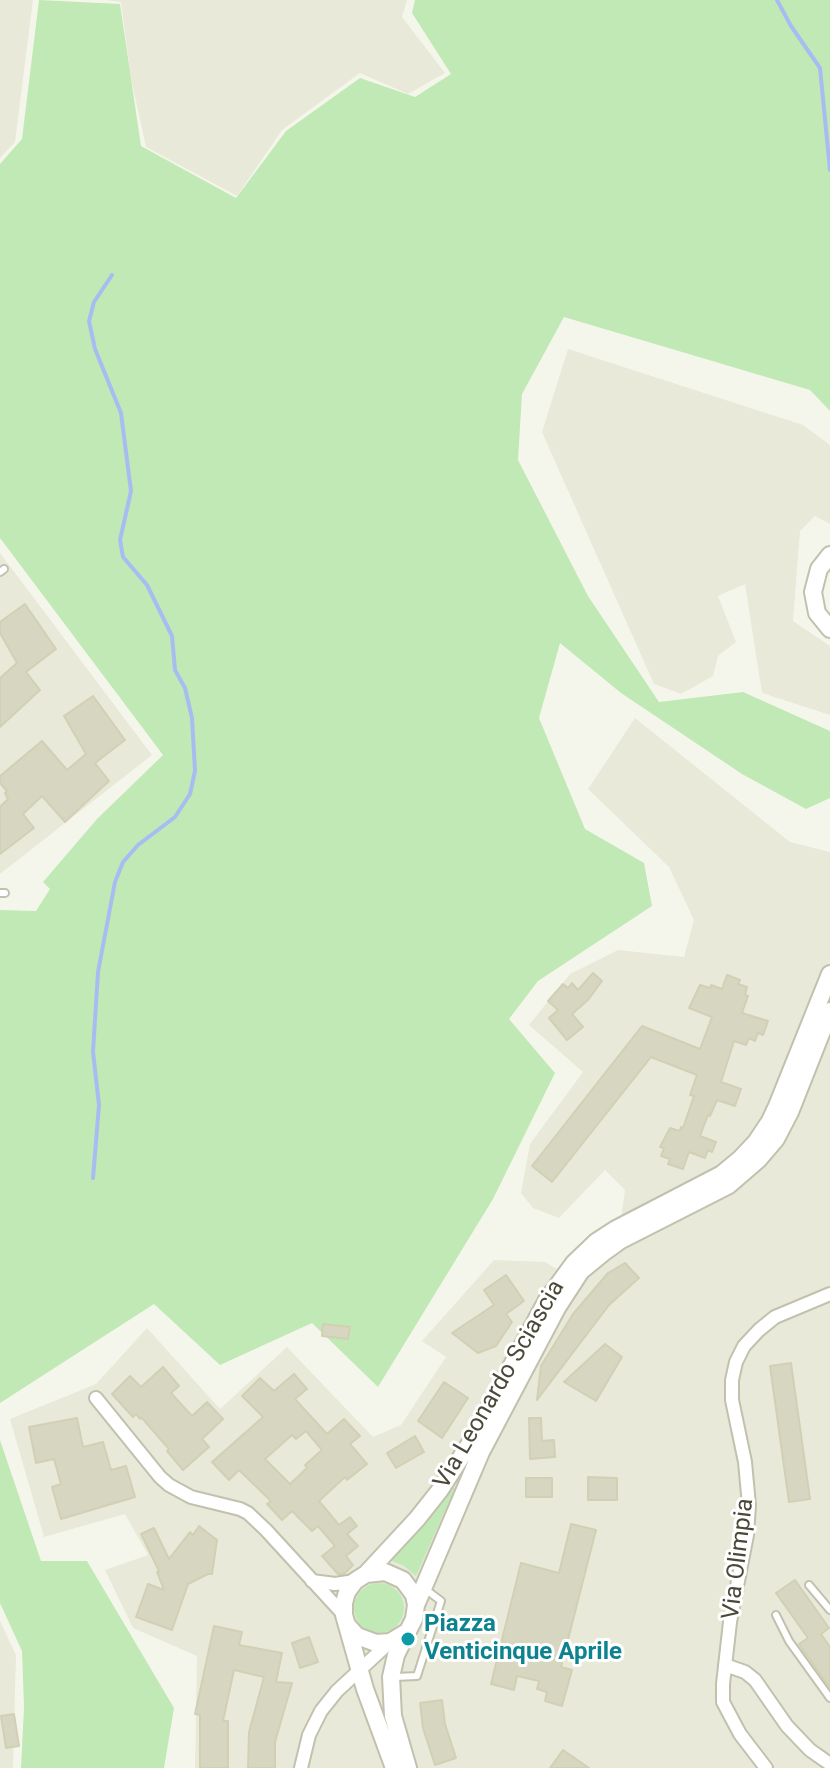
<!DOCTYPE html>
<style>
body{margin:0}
canvas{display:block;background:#f5f6eb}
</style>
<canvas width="830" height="1768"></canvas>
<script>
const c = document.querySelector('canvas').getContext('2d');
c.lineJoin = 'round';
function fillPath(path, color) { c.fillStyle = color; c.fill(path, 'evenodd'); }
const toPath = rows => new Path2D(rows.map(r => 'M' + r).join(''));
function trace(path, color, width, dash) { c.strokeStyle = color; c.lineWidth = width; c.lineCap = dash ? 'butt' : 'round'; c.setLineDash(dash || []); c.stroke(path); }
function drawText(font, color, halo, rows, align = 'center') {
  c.font = font + ' Roboto,sans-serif'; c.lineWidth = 6; c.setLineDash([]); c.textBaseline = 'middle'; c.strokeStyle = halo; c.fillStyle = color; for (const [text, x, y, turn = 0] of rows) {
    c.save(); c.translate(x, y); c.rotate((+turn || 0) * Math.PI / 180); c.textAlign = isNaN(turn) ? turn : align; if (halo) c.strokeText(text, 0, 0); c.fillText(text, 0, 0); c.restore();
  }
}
const residential = toPath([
 [0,0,33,0,15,142,0,158],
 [107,0,407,0,402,17,445,73,408,94,360,73,282,130,237,196,146,147,131,78,121,2],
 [568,349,803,425,830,445,830,524,815,516,800,531,793,621,830,646,830,715,762,693,745,584,718,596,736,642,718,656,713,676,681,694,654,684,542,432],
 [0,553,152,755,0,874],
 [635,718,790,842,830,852,830,1768,195,1768,197,1656,133,1628,105,1570,148,1555,125,1514,44,1537,10,1419,96,1384,147,1328,220,1409,287,1347,373,1437,401,1425,446,1357,422,1341,494,1260,545,1262,557,1269,575,1250,592,1236,621,1218,625,1190,605,1170,559,1218,533,1208,521,1193,530,1144,583,1072,529,1025,570,974,618,950,684,957,694,920,669,867,588,789],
 [0,1621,16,1655,13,1768,0,1768]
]);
const green = toPath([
 [39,0,120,4,141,146,236,198,286,131,360,78,415,97,451,74,412,13,415,0,830,0,830,411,810,390,564,317,522,394,518,460,588,596,659,702,743,692,830,731,830,798,806,809,742,774,621,693,560,643,539,718,585,829,644,863,652,906,538,981,509,1019,555,1073,493,1199,378,1387,312,1323,220,1365,154,1304,0,1403,0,910,36,911,50,889,43,882,97,819,163,755,0,538,0,164,22,139],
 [0,1440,41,1561,87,1561,174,1708,164,1768,21,1768,24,1707,22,1651,0,1603],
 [452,1486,455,1488,416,1576,404,1566,390,1560,442,1503],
 '354 1608a25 25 0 1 1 50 0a25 25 0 1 1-50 0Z'
]);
const stream = toPath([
 [777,0,791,26,820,68,830,170],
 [93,1178,99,1105,93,1052,98,972,115,882,123,862,138,845,175,817,190,794,195,771,192,718,185,688,175,670,172,636,147,585,123,557,120,540,131,491,121,413,95,349,89,321,94,302,112,275]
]);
const building = toPath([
 [25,604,56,649,26,672,40,690,0,727,0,678,17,663,0,633,0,622,25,604],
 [93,696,125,740,95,763,109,781,65,822,42,796,23,814,34,828,0,854,0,807,8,799,5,793,7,791,0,783,0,776,42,741,67,770,86,754,64,716,93,696],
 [593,973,602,981,588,1000,572,1014,583,1027,567,1040,549,1018,558,1010,548,1001,563,984,568,988,572,983,578,990,593,973],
 [727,975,740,980,738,984,747,987,745,995,748,996,742,1013,768,1021,763,1035,758,1033,755,1041,749,1038,746,1045,734,1041,721,1082,741,1089,735,1106,717,1100,710,1116,708,1115,700,1136,716,1142,712,1152,708,1150,705,1158,689,1152,683,1169,668,1164,670,1159,661,1156,664,1148,660,1147,670,1128,680,1131,681,1127,683,1128,694,1096,690,1095,697,1075,651,1057,552,1182,532,1166,642,1026,700,1049,712,1017,689,1008,700,985,710,988,711,985,722,989,727,975],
 [625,1263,639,1278,609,1305,537,1400,541,1366,573,1314,608,1273,625,1263],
 [506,1275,524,1301,506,1314,512,1322,496,1346,478,1353,452,1333,494,1305,484,1290,506,1275],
 [323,1324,350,1327,348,1339,322,1336,323,1324],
 [605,1344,622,1357,596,1401,564,1382,605,1344],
 [791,1363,810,1499,789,1502,770,1366,791,1363],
 [163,1367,179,1386,171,1393,192,1416,207,1402,223,1419,202,1439,209,1447,183,1470,167,1451,169,1449,141,1417,140,1419,136,1414,133,1417,112,1394,130,1376,141,1387,163,1367],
 [294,1374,307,1389,295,1399,327,1434,344,1419,360,1436,350,1444,367,1464,347,1480,345,1477,319,1501,339,1525,350,1517,357,1526,347,1534,358,1546,346,1556,353,1565,344,1574,338,1574,322,1556,335,1546,318,1526,312,1531,292,1511,282,1520,267,1504,271,1501,239,1470,229,1480,212,1462,263,1417,242,1396,260,1378,274,1391,294,1374],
 [306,1431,322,1450,305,1465,307,1468,290,1484,265,1459,292,1435,296,1439,306,1431],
 [444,1382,468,1398,442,1438,418,1421,444,1382],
 [77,1418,83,1447,103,1442,111,1470,126,1466,135,1497,61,1519,52,1487,61,1484,54,1459,36,1463,29,1427,77,1418],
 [529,1418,541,1418,542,1441,554,1440,555,1457,530,1459,529,1418],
 [415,1436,424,1452,396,1468,387,1453,415,1436],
 [588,1477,617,1478,617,1500,588,1500,588,1477],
 [526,1478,552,1478,552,1497,526,1497,526,1478],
 [571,1524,596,1530,561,1667,572,1670,562,1706,545,1701,547,1692,537,1689,539,1681,517,1676,514,1690,491,1684,521,1563,559,1573,571,1524],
 [199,1526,217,1540,212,1574,208,1574,188,1584,172,1630,136,1617,148,1584,164,1590,157,1572,159,1571,141,1534,154,1528,169,1559,190,1532,193,1535,199,1526],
 [795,1580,829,1628,821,1634,830,1647,830,1688,799,1644,808,1638,776,1593,795,1580],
 [214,1626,242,1632,239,1645,282,1653,276,1682,292,1683,275,1742,275,1768,248,1768,249,1732,264,1677,234,1670,223,1721,228,1721,228,1768,200,1768,200,1715,195,1714,214,1626],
 [309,1637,318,1662,300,1668,292,1643,309,1637],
 [442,1700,445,1724,456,1758,435,1765,423,1728,420,1703,442,1700],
 [14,1714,19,1746,6,1748,1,1716,14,1714],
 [563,1750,589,1768,550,1768,563,1750]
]);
const service = toPath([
 [0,572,4,569],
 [0,893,5,893],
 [809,1585,830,1610],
 [776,1615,789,1641,830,1698],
 [395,1677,417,1676,441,1601,425,1589]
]);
const minor = toPath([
 [96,1398,160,1477,169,1485,191,1497,240,1509,248,1513,266,1530,344,1615],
 [312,1581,335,1584,355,1581],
 [725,1665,745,1672,755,1680,787,1726,810,1750,830,1764],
 [301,1768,309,1735,321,1711,337,1691,390,1642],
 [766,1768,740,1734,723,1702,723,1684,730,1622,747,1535,749,1505,745,1462,732,1400,732,1380,736,1362,744,1346,759,1330,775,1317,830,1294]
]);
const tertiary = toPath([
 [830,555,819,569,813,592,817,613,830,629],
 [366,1574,385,1572,403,1580,414,1595,416,1605],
 [348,1626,357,1636,376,1643,390,1642,405,1633],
 [394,1768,365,1689,344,1615,344,1603,347,1592,355,1581,366,1574,417,1519,440,1490,469,1445,547,1300,574,1263,596,1242,616,1229,722,1174,740,1159,756,1142,770,1121,777,1106,830,974],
 [408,1768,393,1716,391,1677,396,1655,414,1619,416,1605,481,1452,557,1308,581,1271,603,1253,621,1240,729,1185,758,1160,776,1139,790,1112,830,1011]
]);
const markers = [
 [408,1639,8,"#0f9aa8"]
];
const streetNames = [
 ["Via Leonardo Sciascia",500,1385,-60],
 ["Via Olimpia",739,1559,-83]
];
const cultureNames = [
 ["Piazza",424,1625],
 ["Venticinque Aprile",424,1653]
];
fillPath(residential, '#e9e9d9');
fillPath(green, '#c1e9b5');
trace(stream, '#a9bcf1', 4);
fillPath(building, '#d7d6c1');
trace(building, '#d2d0b4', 2);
trace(service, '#c1c1ae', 10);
trace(minor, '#c1c1ae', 16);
trace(tertiary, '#c1c1ae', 20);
trace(service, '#fff', 6);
trace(minor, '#fff', 12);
trace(tertiary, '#fff', 16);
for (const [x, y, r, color] of markers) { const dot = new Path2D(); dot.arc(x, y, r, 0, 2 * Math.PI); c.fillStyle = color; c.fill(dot); trace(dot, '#fff', 3); }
drawText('24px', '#4a4939', '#fff', streetNames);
drawText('bold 24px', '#0d838f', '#fff', cultureNames, 'left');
</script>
